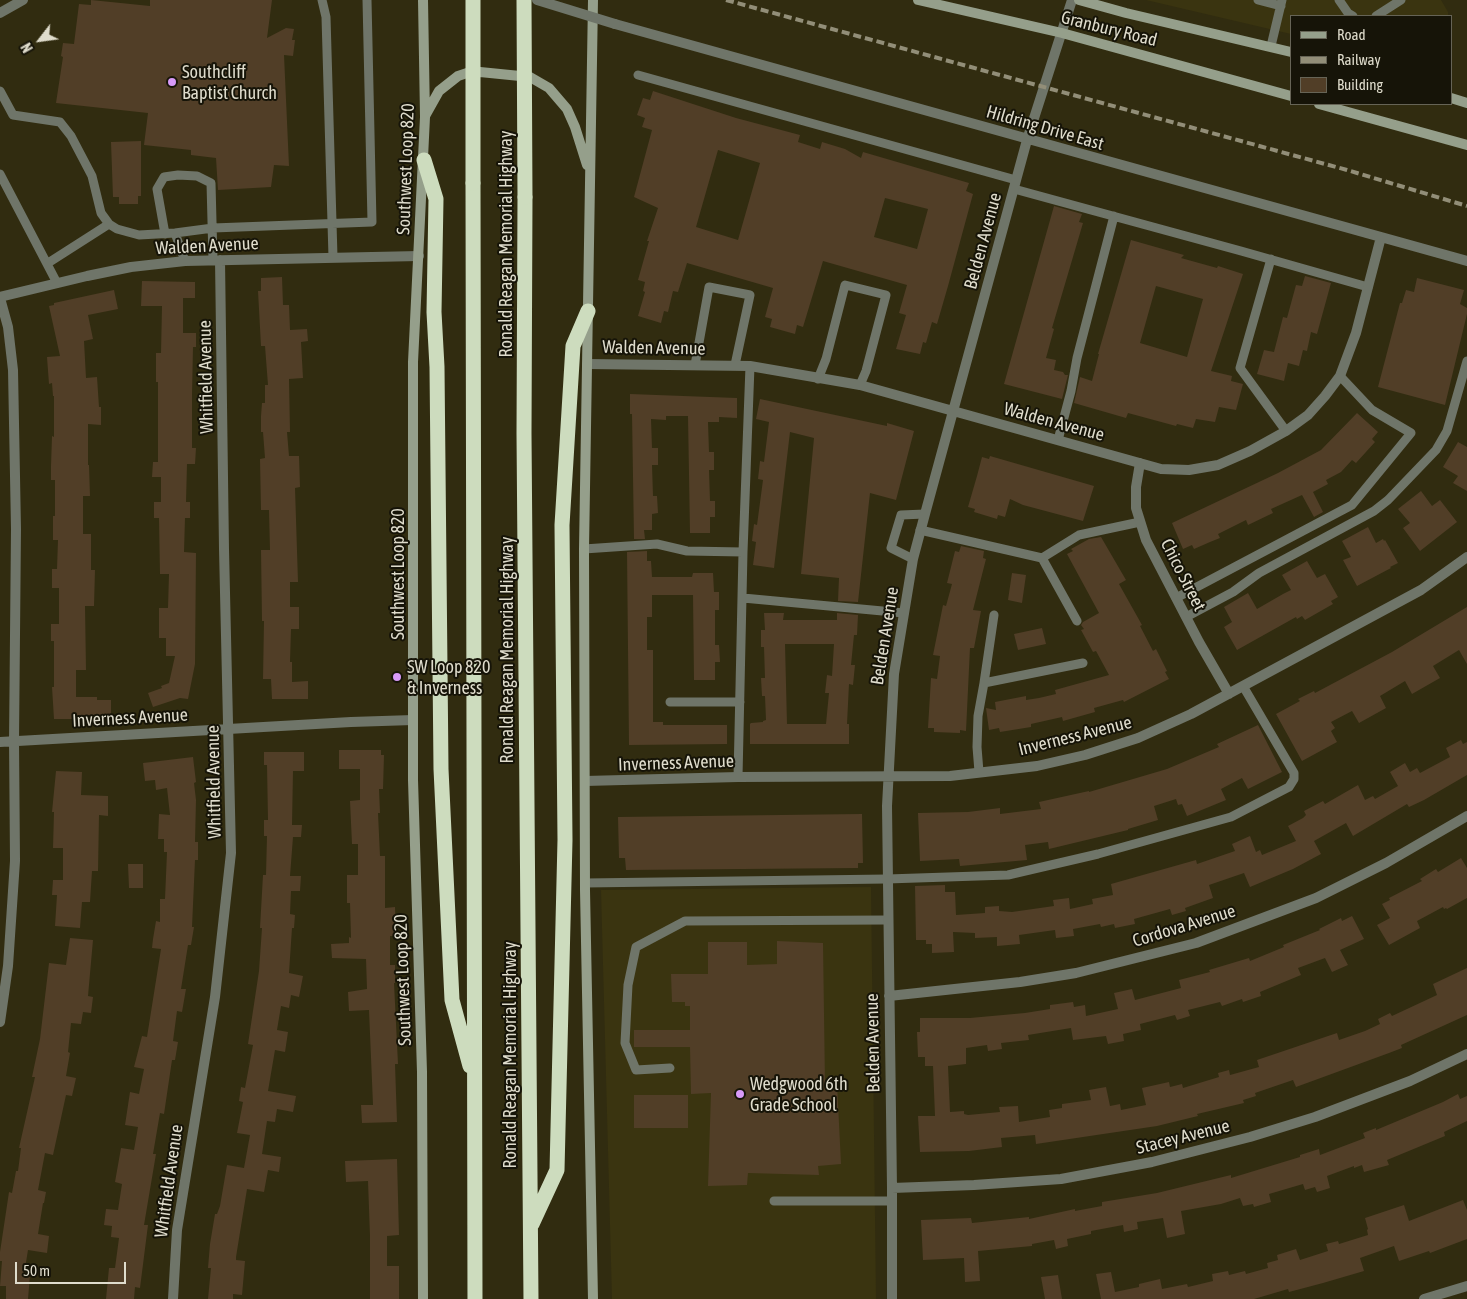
<!DOCTYPE html>
<style>
body{margin:0}
#map{position:relative;width:1467px;height:1299px;overflow:hidden;background:#312c10;font-family:"Asap Condensed",sans-serif}
canvas{display:block}
.legend{position:absolute;left:1290px;top:15px;width:162px;height:90px;box-sizing:border-box;background:#161408;border:1px solid #666456;margin:0;padding:6px 9px;list-style:none;font-size:15px;color:#dfdccc}
.legend li{display:flex;align-items:center;gap:10px;height:25px}
.legend b{width:25px;border:1px solid #666456}
.north{position:absolute;left:15px;top:15px;width:50px;height:50px;-webkit-text-stroke:4px #161408;paint-order:stroke;rotate:240deg;font-size:14px;font-weight:700;line-height:20px;text-align:center;color:#dfdccc}
.north::after{content:'';display:block;margin:auto;width:18px;height:22px;background:#dfdccc;clip-path:polygon(50% 0,100% 100%,50% 72%,0 100%)}
.scale{position:absolute;left:15px;top:1262px;width:111px;height:22px;box-sizing:border-box;border:2px solid #dfdccc;border-top:0;padding-left:6px;font-size:15px;line-height:18px;white-space:nowrap;color:#dfdccc;-webkit-text-stroke:4px #161408;paint-order:stroke}
</style>
<div id="map">
<canvas width="1467" height="1299"></canvas>
<ul class="legend">
<li><b style="height:6px;background:#959f8b"></b>Road</li>
<li><b style="height:6px;background:#928e78"></b>Railway</li>
<li><b style="height:14px;background:#513e27"></b>Building</li>
</ul>
<div class="north">N</div>
<div class="scale">50 m</div>
</div>
<script>
const c = document.querySelector('canvas').getContext('2d');
c.lineJoin = 'round';
function fillPath(path, color) { c.fillStyle = color; c.fill(path, 'evenodd'); }
const toPath = rows => new Path2D(rows.map(r => 'M' + r).join(''));
function trace(path, color, width, dash) { c.strokeStyle = color; c.lineWidth = width; c.lineCap = dash ? 'butt' : 'round'; c.setLineDash(dash || []); c.stroke(path); }
function drawText(font, color, halo, rows, align = 'center') {
  c.font = font + ' "Asap Condensed",sans-serif'; c.lineWidth = 4; c.setLineDash([]); c.textBaseline = 'middle'; c.strokeStyle = halo; c.fillStyle = color; for (const [text, x, y, turn = 0] of rows) {
    c.save(); c.translate(x, y); c.rotate((+turn || 0) * Math.PI / 180); c.textAlign = isNaN(turn) ? turn : align; if (halo) c.strokeText(text, 0, 0); c.fillText(text, 0, 0); c.restore();
  }
}
const built = toPath([
 [1146,0,1441,0,1448,12,1448,16,1291,16,1291,34],
 [871,887,876,1299,612,1299,601,890]
]);
const building = toPath([
 [91,0,150,6,150,0,272,0,267,38,286,28,294,29,292,40,295,40,293,56,284,55,289,166,274,165,271,187,218,190,216,158,191,155,191,150,144,145,148,113,56,103,63,57,61,56,63,43,74,44,79,4,91,5],
 [653,91,736,118,800,135,798,142,820,149,822,142,845,149,861,158,863,152,969,183,966,191,973,194,948,286,937,324,932,322,926,343,923,342,920,354,896,349,906,315,899,313,907,285,823,261,803,327,797,325,795,334,770,327,772,319,765,317,773,288,687,263,678,292,673,291,668,312,664,311,661,323,638,316,645,292,643,291,645,282,638,280,649,241,647,241,658,208,634,197,652,130,642,127,645,118,637,115,643,98,650,100],
 [718,150,760,163,738,240,696,227],
 [885,198,928,209,917,249,874,237],
 [141,141,141,196,138,196,138,204,119,204,119,197,113,197,111,142],
 [1054,206,1082,214,1079,222,1083,223,1052,328,1054,329,1046,358,1056,360,1054,370,1063,372,1065,375,1068,375,1062,399,1004,384],
 [1131,240,1184,255,1181,258,1217,268,1218,266,1243,274,1211,371,1232,376,1231,381,1243,384,1236,410,1219,407,1215,422,1196,419,1193,428,1177,424,1176,426,1128,413,1126,418,1074,403,1080,377,1092,381,1099,354,1098,354],
 [1156,286,1203,299,1187,357,1140,343],
 [1305,276,1331,283,1317,334,1311,332,1307,351,1303,350,1299,366,1288,363,1284,381,1257,374,1264,350,1274,352,1283,317,1287,318,1296,285,1302,286],
 [282,277,283,305,289,305,290,330,307,329,308,341,301,342,303,378,289,379,290,432,287,432,289,456,299,456,300,487,295,488,298,582,290,582,290,607,299,607,299,629,291,629,290,662,292,662,292,682,308,681,308,699,272,699,271,679,263,679,264,621,262,621,261,550,270,550,269,510,261,510,260,459,265,458,263,432,261,432,261,416,262,403,265,403,265,385,268,385,265,346,261,346,258,291,261,291,261,278],
 [1417,278,1464,290,1460,304,1467,308,1467,314,1445,405,1378,387,1400,303,1402,303,1406,290,1414,292],
 [142,281,195,282,195,298,183,298,183,333,196,333,196,347,193,347,192,395,192,448,196,448,195,464,187,464,186,502,190,502,190,518,185,518,184,552,196,553,195,664,188,699,180,698,153,707,148,693,162,688,161,686,169,683,175,656,166,656,166,638,159,638,159,608,168,608,169,574,160,574,159,518,154,518,154,502,161,502,161,477,152,477,153,462,158,462,158,382,156,382,156,353,161,353,162,306,141,306],
 [114,290,118,309,88,315,93,339,84,341,86,378,97,377,99,407,101,407,101,425,88,424,88,465,89,465,90,496,83,496,83,534,91,534,91,570,95,570,94,606,85,606,86,670,76,670,76,697,97,697,97,700,111,700,111,715,76,716,76,719,54,719,52,687,54,687,54,641,51,641,51,624,59,624,59,588,52,588,52,569,57,569,58,540,53,540,53,516,55,516,55,480,51,480,51,466,52,436,54,437,54,396,53,396,52,383,49,384,47,357,60,356,49,306,54,305,54,303],
 [630,394,737,398,737,418,719,417,719,422,708,422,709,452,714,452,714,470,709,470,710,501,715,501,715,517,710,517,710,533,690,533,688,416,666,416,666,420,651,419,652,448,658,448,658,465,652,465,653,496,657,496,658,513,652,514,652,530,644,530,645,539,634,539,632,414,630,414],
 [760,399,887,426,887,423,914,431,896,500,870,493,858,602,838,601,839,578,801,574,814,438,790,432,774,568,753,565,756,542,752,541,754,524,757,525,763,480,758,479,760,461,764,462,769,422,756,419],
 [1357,413,1378,432,1372,439,1375,442,1356,463,1352,460,1341,472,1326,480,1328,484,1313,492,1323,512,1314,517,1302,495,1271,509,1273,513,1248,525,1246,520,1218,534,1220,538,1210,542,1194,549,1192,545,1183,549,1172,523,1278,473,1321,450],
 [1458,442,1467,447,1467,491,1453,483,1458,476,1443,467],
 [990,456,1094,486,1083,521,1023,505,1010,499,1005,517,998,515,997,519,974,512,975,509,968,507,977,476,982,457,989,459],
 [1421,491,1432,506,1440,500,1457,522,1420,551,1403,528,1410,523,1398,509],
 [1368,527,1376,543,1383,539,1384,541,1385,540,1398,563,1390,567,1391,568,1357,586,1343,560,1351,557,1342,541],
 [1101,537,1126,580,1119,584,1142,625,1140,626,1153,651,1156,649,1167,671,1165,672,1169,679,1124,702,1123,700,1094,708,1095,712,1063,721,1062,717,1031,724,1031,727,1000,732,999,728,989,730,986,708,996,710,995,702,1026,696,1026,700,1039,698,1056,694,1055,690,1109,675,1096,651,1093,652,1081,630,1084,629,1081,625,1083,622,1099,613,1067,554,1073,551,1071,549,1089,539],
 [961,546,984,551,983,558,986,559,973,610,981,611,974,648,970,648,966,731,960,730,960,733,934,732,934,728,928,728,931,678,937,679,940,656,933,655,943,605,946,606,952,584,947,583,955,551,959,552],
 [647,551,647,561,651,561,652,577,692,577,693,573,713,573,714,592,719,592,719,610,715,610,715,645,719,645,720,662,715,662,715,680,694,680,693,595,652,595,652,617,647,617,647,650,653,650,653,722,663,722,663,725,727,725,727,744,629,745,627,552],
 [1307,561,1317,578,1325,574,1338,597,1331,601,1333,604,1305,620,1302,616,1297,619,1296,617,1237,650,1224,627,1232,622,1224,607,1248,593,1257,609,1283,594,1291,590,1282,575],
 [1012,573,1026,575,1022,603,1008,600],
 [1467,607,1467,664,1459,650,1433,666,1440,678,1412,694,1405,681,1380,696,1386,708,1359,723,1352,711,1331,722,1335,728,1331,731,1337,742,1302,761,1276,714,1300,701,1298,699,1314,691,1315,693,1392,652],
 [764,613,784,613,783,620,837,620,837,613,858,615,857,635,854,635,851,665,855,665,853,685,849,684,847,724,849,724,849,744,750,744,750,724,751,723,763,722,763,721,766,720,765,696,762,696,761,678,765,678,764,647,761,647,761,630,765,630],
 [785,644,834,644,832,676,827,675,825,693,829,693,826,724,787,724],
 [1042,628,1046,644,1018,650,1014,634],
 [1258,725,1282,772,1248,789,1242,778,1221,789,1226,800,1187,816,1182,804,1178,805,1176,799,1154,806,1158,820,1128,829,1128,830,1049,849,1048,842,1025,845,1027,860,960,866,959,859,920,861,918,813,968,812,1000,808,1000,814,1041,809,1039,802,1089,791,1089,792,1167,769,1219,747,1217,744],
 [1461,740,1463,744,1467,742,1467,775,1424,800,1409,807,1407,804,1353,836,1346,823,1314,841,1321,854,1293,869,1250,887,1244,873,1209,885,1213,898,1185,908,1186,911,1172,915,1170,909,1134,919,1135,924,1115,928,1114,924,1101,927,1100,924,1073,929,1074,936,1056,938,1055,930,1019,935,1020,944,997,946,997,937,975,938,975,933,953,932,954,952,932,953,932,944,926,944,926,940,916,940,915,886,945,885,945,892,955,892,956,915,985,913,985,907,999,906,999,911,1012,912,1054,906,1053,900,1069,898,1070,909,1093,904,1092,899,1113,895,1111,884,1196,860,1197,864,1235,851,1232,844,1250,836,1256,852,1260,850,1262,855,1296,841,1288,826,1303,818,1306,815,1304,811,1323,801,1325,804,1358,785,1365,800,1373,796,1375,799,1398,786,1390,772,1405,763,1410,772,1417,768,1420,773,1450,757,1446,748],
 [339,750,381,750,381,755,384,755,383,789,379,789,380,813,378,813,380,856,385,856,385,908,395,907,396,936,390,936,390,965,395,965,395,983,394,983,398,1064,395,1064,397,1122,362,1123,361,1105,373,1105,369,1010,349,1011,348,992,367,989,366,959,332,958,331,944,349,943,349,937,351,938,350,903,347,903,347,875,358,875,358,844,352,844,350,801,360,800,360,769,339,769],
 [264,752,304,752,304,771,293,771,292,825,302,825,301,837,293,837,290,876,301,876,300,891,291,891,290,914,295,915,294,928,292,928,289,973,303,976,299,997,291,995,289,1008,281,1006,277,1030,288,1032,285,1052,275,1050,268,1091,296,1096,293,1112,277,1109,275,1122,267,1121,262,1154,281,1157,279,1172,268,1170,264,1192,247,1189,236,1257,236,1260,245,1261,242,1295,233,1294,233,1299,208,1299,211,1268,208,1268,210,1244,215,1214,217,1214,220,1206,227,1165,244,1168,250,1135,237,1133,243,1102,239,1101,241,1087,245,1088,253,1045,248,1044,259,971,262,928,260,928,263,875,266,875,267,836,264,836,264,820,268,820,267,765,264,765],
 [193,757,196,782,194,783,196,800,195,842,198,842,198,860,195,860,192,927,194,927,191,945,188,945,181,989,186,989,182,1012,177,1011,173,1041,178,1042,175,1060,172,1060,164,1114,160,1113,153,1154,156,1154,144,1225,148,1225,140,1288,135,1287,134,1299,106,1299,109,1268,115,1268,119,1238,111,1237,112,1226,104,1225,106,1209,118,1210,122,1184,115,1182,121,1148,134,1150,138,1127,125,1125,130,1092,139,1094,144,1069,134,1067,142,1036,147,1037,161,949,152,948,153,939,156,921,160,922,160,899,165,899,167,852,164,852,164,839,158,839,159,814,170,815,167,788,156,790,155,780,145,781,143,763],
 [56,771,82,772,81,795,108,796,108,816,99,815,98,871,92,871,90,902,82,902,80,928,55,926,57,895,52,895,53,880,63,880,63,848,53,848,54,812,52,812],
 [862,814,863,863,858,863,858,868,626,870,625,858,619,858,618,817],
 [1461,858,1467,868,1467,898,1447,909,1446,908,1444,909,1443,907,1417,921,1420,928,1389,945,1377,925,1390,918,1382,904,1390,900,1389,898,1422,881,1420,879,1436,869,1438,872],
 [128,864,143,864,143,888,129,888],
 [1352,916,1364,939,1340,950,1348,965,1332,972,1325,958,1298,968,1301,975,1260,992,1261,996,1243,1002,1242,999,1222,1006,1220,1002,1188,1010,1190,1016,1177,1020,1175,1015,1140,1024,1141,1030,1123,1034,1124,1041,1108,1044,1106,1036,1073,1040,1071,1028,1028,1035,1029,1040,1001,1043,1002,1049,988,1051,987,1045,966,1048,966,1064,948,1066,950,1112,964,1111,964,1114,968,1115,1000,1112,999,1107,1018,1106,1019,1122,1050,1117,1049,1110,1062,1108,1062,1104,1091,1100,1089,1090,1106,1087,1110,1106,1120,1104,1121,1110,1146,1105,1142,1088,1169,1082,1170,1087,1182,1084,1183,1088,1219,1077,1218,1073,1229,1070,1230,1075,1259,1067,1257,1060,1337,1033,1339,1040,1365,1031,1380,1024,1378,1019,1390,1013,1392,1016,1437,995,1433,984,1467,968,1467,1015,1401,1045,1402,1048,1389,1053,1296,1087,1293,1080,1255,1093,1256,1096,1243,1100,1244,1103,1197,1114,1198,1116,1157,1126,1036,1144,1035,1135,1001,1138,1002,1147,969,1151,920,1152,918,1116,935,1116,933,1066,925,1066,925,1057,918,1057,917,1032,920,1032,920,1018,970,1018,1025,1013,1050,1009,1050,1005,1073,1002,1074,1007,1085,1005,1086,1016,1118,1009,1114,993,1132,989,1135,1000,1181,988,1179,980,1210,972,1209,970,1249,958,1250,961,1284,947,1283,945,1320,930,1319,929,1341,918,1342,921],
 [70,938,93,940,88,996,93,997,91,1013,83,1012,81,1024,71,1023,68,1052,70,1053,66,1076,76,1078,72,1096,66,1095,53,1155,45,1153,38,1190,46,1192,44,1203,43,1203,38,1234,49,1236,47,1253,28,1250,24,1275,30,1275,28,1299,6,1299,6,1286,0,1286,2,1261,0,1261,0,1252,9,1192,12,1193,16,1171,18,1171,21,1148,19,1148,35,1077,32,1077,40,1039,49,963,66,965],
 [777,941,823,943,825,1084,837,1083,841,1164,818,1166,819,1175,748,1173,747,1185,708,1186,711,1093,691,1094,690,1047,634,1047,634,1030,690,1030,690,1006,685,1006,685,1002,672,1002,671,974,708,974,708,942,747,942,747,965,777,964],
 [1458,1094,1460,1099,1467,1096,1467,1121,1444,1132,1445,1136,1387,1160,1389,1165,1364,1172,1362,1165,1354,1168,1354,1166,1327,1176,1330,1188,1317,1192,1315,1187,1305,1190,1303,1184,1269,1194,1271,1202,1254,1207,1253,1204,1243,1206,1240,1198,1221,1204,1181,1211,1185,1234,1167,1238,1163,1218,1137,1222,1138,1229,1124,1232,1123,1225,1091,1231,1091,1234,1067,1239,1068,1246,1056,1249,1054,1240,1032,1244,1032,1246,978,1251,980,1281,965,1282,964,1258,923,1260,921,1220,971,1218,972,1223,1029,1217,1029,1219,1075,1209,1075,1211,1102,1206,1102,1202,1157,1193,1231,1175,1231,1178,1300,1157,1300,1155,1319,1149,1320,1155,1365,1138,1363,1133,1376,1128,1376,1130,1443,1102],
 [634,1095,688,1095,688,1128,634,1128],
 [397,1159,399,1235,387,1236,387,1266,399,1266,399,1299,370,1299,370,1236,368,1181,346,1182,345,1161],
 [1463,1200,1467,1210,1467,1239,1430,1253,1429,1251,1399,1261,1394,1246,1360,1258,1364,1271,1323,1283,1289,1292,1288,1289,1254,1299,1101,1299,1096,1274,1111,1272,1115,1292,1139,1287,1139,1284,1160,1279,1162,1289,1187,1284,1188,1287,1213,1281,1212,1274,1228,1271,1229,1275,1245,1271,1246,1274,1268,1268,1267,1263,1278,1260,1277,1255,1296,1249,1300,1260,1328,1251,1326,1244,1338,1241,1339,1244,1368,1235,1367,1230,1368,1229,1365,1218,1404,1205,1409,1221],
 [1058,1275,1062,1299,1045,1299,1041,1277]
]);
const service = toPath([
 [322,0,326,17,333,257],
 [1258,0,1281,6],
 [1339,0,1348,13,1353,16],
 [1376,16,1401,0],
 [1271,46,1282,0],
 [638,75,1016,180],
 [0,91,13,115,60,122,71,136,92,176,101,213,109,224,117,229,139,235,175,233,213,228,372,222,367,0],
 [0,174,57,283],
 [1014,189,1241,251,1368,287],
 [175,233,185,261],
 [165,234,157,189,164,177,178,175,197,176,211,183,213,260],
 [1271,259,1240,368,1286,431],
 [48,263,109,224],
 [695,365,709,287,750,295,735,365],
 [818,379,826,359,845,285,886,295,866,371,860,385],
 [1058,440,1071,391,1077,358,1114,216],
 [920,530,1042,558,1079,535,1140,522],
 [584,549,657,544,687,551,743,552],
 [1042,558,1077,621],
 [913,559,891,548,901,515,925,514],
 [743,598,904,613],
 [1176,598,1352,505,1411,433,1372,410,1340,376],
 [1186,617,1233,592,1259,573,1374,511,1388,500,1436,450,1447,431,1467,361],
 [984,683,994,615],
 [670,702,740,702],
 [979,772,977,747,978,716,984,683,1083,663],
 [738,777,743,552,750,366],
 [585,883,887,879,1008,875,1098,854,1231,817,1289,787,1294,779,1294,773,1243,686],
 [670,1068,636,1070,625,1043,628,985,636,947,685,921,887,920],
 [774,1201,892,1201]
]);
const minor = toPath([
 [0,13,23,0],
 [615,24,1467,261],
 [0,297,87,276,131,267,185,261,419,256],
 [0,298,8,327,13,370,16,529,14,741,15,861,8,966,0,1022],
 [587,364,750,366,860,385,1161,469,1189,470,1218,465,1250,451,1286,431,1308,415,1325,396,1340,376,1356,333,1381,237],
 [1140,463,1136,487,1136,508,1146,540,1199,642,1229,694],
 [0,742,351,722,413,720],
 [585,781,738,777,950,776,1037,766,1085,755,1138,738,1191,714,1421,590,1467,557],
 [889,996,1020,982,1076,973,1196,943,1316,898,1386,863,1467,816],
 [892,1188,974,1185,1061,1179,1152,1162,1250,1137,1315,1117,1410,1081,1467,1054],
 [173,1299,177,1230,215,997,231,853,224,549,220,260],
 [892,1299,892,1188,887,806,894,674,913,559,925,514,1027,140,1072,0]
]);
const tertiary = toPath([
 [1424,1299,1467,1286]
]);
const secondary = toPath([
 [918,0,1062,33,1291,96],
 [1079,0,1126,13,1291,52],
 [1451,98,1467,103],
 [1319,104,1467,145],
 [425,116,439,91,458,76,467,73,480,72,530,77,549,88,567,109,575,127,587,165],
 [423,1299,422,1072,413,780,413,362,425,117,423,0],
 [593,1299,585,890,584,549,593,0]
]);
const motorway = toPath([
 [424,160,436,199,434,312,437,367,441,769,452,1000,470,1066],
 [473,183,475,1299],
 [525,197,524,433,531,1299],
 [532,1224,557,1170,565,840,562,525,573,346,588,311]
]);
const rail = toPath([
 [726,0,1347,170,1467,206]
]);
const minorBridge = toPath([
 [537,0,615,24]
]);
const motorwayBridge = toPath([
 [524,0,525,197],
 [473,183,473,0]
]);
const markers = [
 [172,82,5,"#d89af8"],
 [397,677,5,"#d89af8"],
 [740,1094,5,"#d89af8"]
];
const streetNames = [
 ["Granbury Road",1109,29,14],
 ["Hildring Drive East",1045,128,16],
 ["Southwest Loop 820",406,169,-88],
 ["Belden Avenue",983,241,-75],
 ["Ronald Reagan Memorial Highway",506,244,-90],
 ["Walden Avenue",207,246,-3],
 ["Walden Avenue",654,348,1],
 ["Whitfield Avenue",206,377,-91],
 ["Walden Avenue",1054,422,15],
 ["Southwest Loop 820",398,574,-90],
 ["Chico Street",1183,575,63],
 ["Belden Avenue",885,636,-81],
 ["Ronald Reagan Memorial Highway",507,650,-90],
 ["Inverness Avenue",130,718,-3],
 ["Inverness Avenue",1075,736,-14],
 ["Inverness Avenue",676,763,-2],
 ["Whitfield Avenue",214,782,-91],
 ["Cordova Avenue",1184,926,-17],
 ["Southwest Loop 820",403,980,-92],
 ["Belden Avenue",873,1043,-91],
 ["Ronald Reagan Memorial Highway",510,1055,-90],
 ["Stacey Avenue",1183,1137,-14],
 ["Whitfield Avenue",169,1181,-82]
];
const poiNames = [
 ["Southcliff",182,72],
 ["Baptist Church",182,93],
 ["SW Loop 820",407,667],
 ["& Inverness",407,688],
 ["Wedgwood 6th",750,1084],
 ["Grade School",750,1105]
];
fillPath(built, '#3a3410');
fillPath(building, '#513e27');
trace(service, '#6f7569', 9);
trace(minor, '#6f7569', 10);
trace(tertiary, '#6f7569', 10);
trace(secondary, '#959f8b', 10);
trace(motorway, '#cddcbe', 15);
trace(rail, '#928e78', 4, [8, 4]);
trace(minorBridge, '#6f7569', 10);
trace(motorwayBridge, '#cddcbe', 15);
for (const [x, y, r, color] of markers) { const dot = new Path2D(); dot.arc(x, y, r, 0, 2 * Math.PI); c.fillStyle = color; c.fill(dot); trace(dot, '#161408', 2); }
drawText('18px', '#dfdccc', '#161408', streetNames);
drawText('18px', '#dfdccc', '#161408', poiNames, 'left');
</script>
